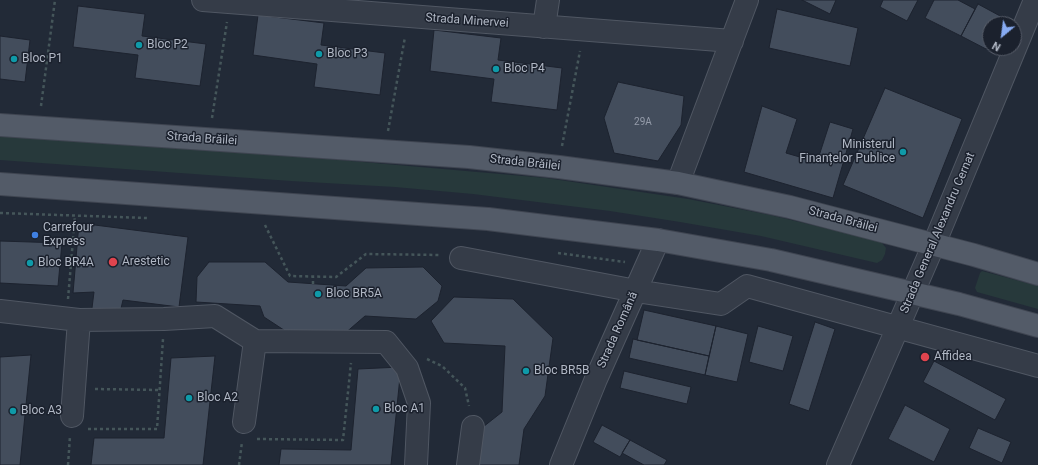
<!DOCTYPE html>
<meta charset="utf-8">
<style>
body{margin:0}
#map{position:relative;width:1038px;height:465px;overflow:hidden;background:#222a37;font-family:Roboto,sans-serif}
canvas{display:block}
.north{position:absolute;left:982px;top:16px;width:40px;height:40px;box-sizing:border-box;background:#1b212d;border:1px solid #575d69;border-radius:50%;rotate:209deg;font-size:11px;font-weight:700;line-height:16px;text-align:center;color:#b0b7c4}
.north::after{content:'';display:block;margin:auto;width:14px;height:18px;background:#87abf2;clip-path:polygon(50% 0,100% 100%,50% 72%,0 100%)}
</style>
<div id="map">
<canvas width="1038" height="465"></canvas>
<div class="north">N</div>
</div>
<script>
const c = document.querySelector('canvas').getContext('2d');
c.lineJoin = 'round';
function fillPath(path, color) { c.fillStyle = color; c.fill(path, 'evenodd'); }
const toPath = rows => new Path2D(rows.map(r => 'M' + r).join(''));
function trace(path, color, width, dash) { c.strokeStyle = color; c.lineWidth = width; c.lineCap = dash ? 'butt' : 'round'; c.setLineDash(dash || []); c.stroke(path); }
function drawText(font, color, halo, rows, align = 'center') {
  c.font = font + ' Roboto,sans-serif'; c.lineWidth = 3; c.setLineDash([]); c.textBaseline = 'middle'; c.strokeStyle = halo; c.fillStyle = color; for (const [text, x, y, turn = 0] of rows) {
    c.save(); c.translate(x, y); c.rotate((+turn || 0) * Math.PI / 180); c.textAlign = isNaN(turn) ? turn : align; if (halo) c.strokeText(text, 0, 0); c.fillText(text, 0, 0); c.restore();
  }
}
const green = toPath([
 [0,135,294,156,546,178,688,199,770,215,879,241,882,243,886,248,885,254,882,260,877,263,761,236,680,222,610,211,473,194,395,187,291,181,0,160],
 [982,271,1038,286,1038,309,977,292,975,288,980,273]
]);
const building = toPath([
 [802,0,836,0,830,14,802,0],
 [883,0,918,0,907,21,880,7,883,0],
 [934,0,958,0,975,9,961,36,925,18,934,0],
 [978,4,1002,17,998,24,990,24,990,40,986,49,961,36,978,4],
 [78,6,145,14,142,36,206,44,200,86,135,78,138,55,73,47,78,6],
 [777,9,858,28,850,66,769,48,777,9],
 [258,15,324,23,321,45,385,53,380,95,314,87,317,64,253,55,258,15],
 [434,30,501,38,498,60,562,68,557,110,491,102,494,79,430,71,434,30],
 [0,36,30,40,25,82,0,79,0,36],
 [618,82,684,96,681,125,658,161,614,153,604,118,618,82],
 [885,88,962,119,923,218,843,185,885,88],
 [762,106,797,119,786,153,817,162,830,122,853,129,833,198,744,172,762,106],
 [79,223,188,237,179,307,123,300,119,317,91,316,94,292,73,293,79,223],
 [0,241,62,243,58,286,0,283,0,241],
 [209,262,265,262,288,282,346,286,366,268,423,267,442,286,438,301,416,319,365,316,343,335,293,336,264,317,260,306,196,302,197,277,209,262],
 [454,297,513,299,553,338,545,396,524,429,519,465,477,465,483,427,502,412,505,346,444,343,431,321,454,297],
 [644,310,716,326,709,356,637,340,644,310],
 [815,322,835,329,809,411,789,404,815,322],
 [716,326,748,334,737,382,705,375,716,326],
 [758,326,793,336,783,371,749,362,758,326],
 [633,339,709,356,705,375,629,358,633,339],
 [31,355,20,465,0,465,0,357,31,355],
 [215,356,203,465,91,465,94,438,164,438,171,358,215,356],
 [934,361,1006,399,995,420,923,382,934,361],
 [401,367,391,465,279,465,281,449,351,450,358,369,401,367],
 [624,371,691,387,687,404,620,388,624,371],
 [905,405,950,429,934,462,888,439,905,405],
 [602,425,630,440,620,457,593,442,602,425],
 [978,428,1011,442,1002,463,969,448,978,428],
 [630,440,667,460,664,465,644,465,622,453,630,440]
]);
const path = toPath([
 [41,106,55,0],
 [212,118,227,22],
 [388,131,405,37],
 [562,146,580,51],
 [0,213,147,218],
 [265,225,290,276,336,277,366,254,440,255],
 [558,253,625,262],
 [313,284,313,277],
 [68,299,75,216],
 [427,359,442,366,465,388,469,406],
 [95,389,160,390],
 [88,429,157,429,163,339],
 [257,439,343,440,351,363],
 [68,465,70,436],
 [239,465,242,442]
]);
const minor = toPath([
 [203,0,732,41],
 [544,27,548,0],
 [678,183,747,0],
 [461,258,636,291,721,304,747,286,1038,366],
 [0,311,79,320,164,319,215,316,255,341,386,342,407,368,419,403,416,465],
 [72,416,79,320],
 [244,422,255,341],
 [468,465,473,427],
 [561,465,596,379,658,240],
 [838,465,937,237,1035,0]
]);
const major = toPath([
 [0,125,469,157,559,167,678,183,790,207,974,255,1038,274],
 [0,184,488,219,658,240,771,260,959,304,1038,326]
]);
const markers = [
 [139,45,4,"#0f9aa8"],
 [319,54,4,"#0f9aa8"],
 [14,59,4,"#0f9aa8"],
 [496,69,4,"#0f9aa8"],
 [903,152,4,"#0f9aa8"],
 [35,235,4,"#3f7fe0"],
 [113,262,5,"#e0444e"],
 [30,263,4,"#0f9aa8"],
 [318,294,4,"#0f9aa8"],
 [925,357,5,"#e0444e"],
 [526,371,4,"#0f9aa8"],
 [189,398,4,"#0f9aa8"],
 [376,409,4,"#0f9aa8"],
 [13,411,4,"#0f9aa8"]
];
const numberNames = [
 ["29A",643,122]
];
const streetNames = [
 ["Strada Minervei",467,21,4],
 ["Strada Brăilei",202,139,4],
 ["Strada Brăilei",525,163,6],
 ["Strada Brăilei",843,220,15],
 ["Strada General Alexandru Cernat",938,233,-67],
 ["Strada Română",618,330,-66]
];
const poiNames = [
 ["Bloc P2",147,45],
 ["Bloc P3",327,54],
 ["Bloc P1",22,59],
 ["Bloc P4",504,69],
 ["Ministerul",895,145,"right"],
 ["Finanțelor Publice",895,159,"right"],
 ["Carrefour",43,228],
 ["Express",43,242],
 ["Arestetic",122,262],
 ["Bloc BR4A",38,263],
 ["Bloc BR5A",326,294],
 ["Affidea",934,357],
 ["Bloc BR5B",534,371],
 ["Bloc A2",197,398],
 ["Bloc A1",384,409],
 ["Bloc A3",21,411]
];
fillPath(green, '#27393b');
fillPath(building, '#434d5c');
trace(building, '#1d232f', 1);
trace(minor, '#505763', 24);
trace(major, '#3f4551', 24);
trace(path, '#45565a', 2.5, [3, 3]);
trace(minor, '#353c48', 22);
trace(major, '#535b68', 22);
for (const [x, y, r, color] of markers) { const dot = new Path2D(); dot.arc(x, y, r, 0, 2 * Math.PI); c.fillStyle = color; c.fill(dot); trace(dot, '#1b212d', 1.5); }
drawText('10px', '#959caa', null, numberNames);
drawText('12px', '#b0b7c4', '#1b212d', streetNames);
drawText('12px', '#b0b7c4', '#1b212d', poiNames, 'left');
</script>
